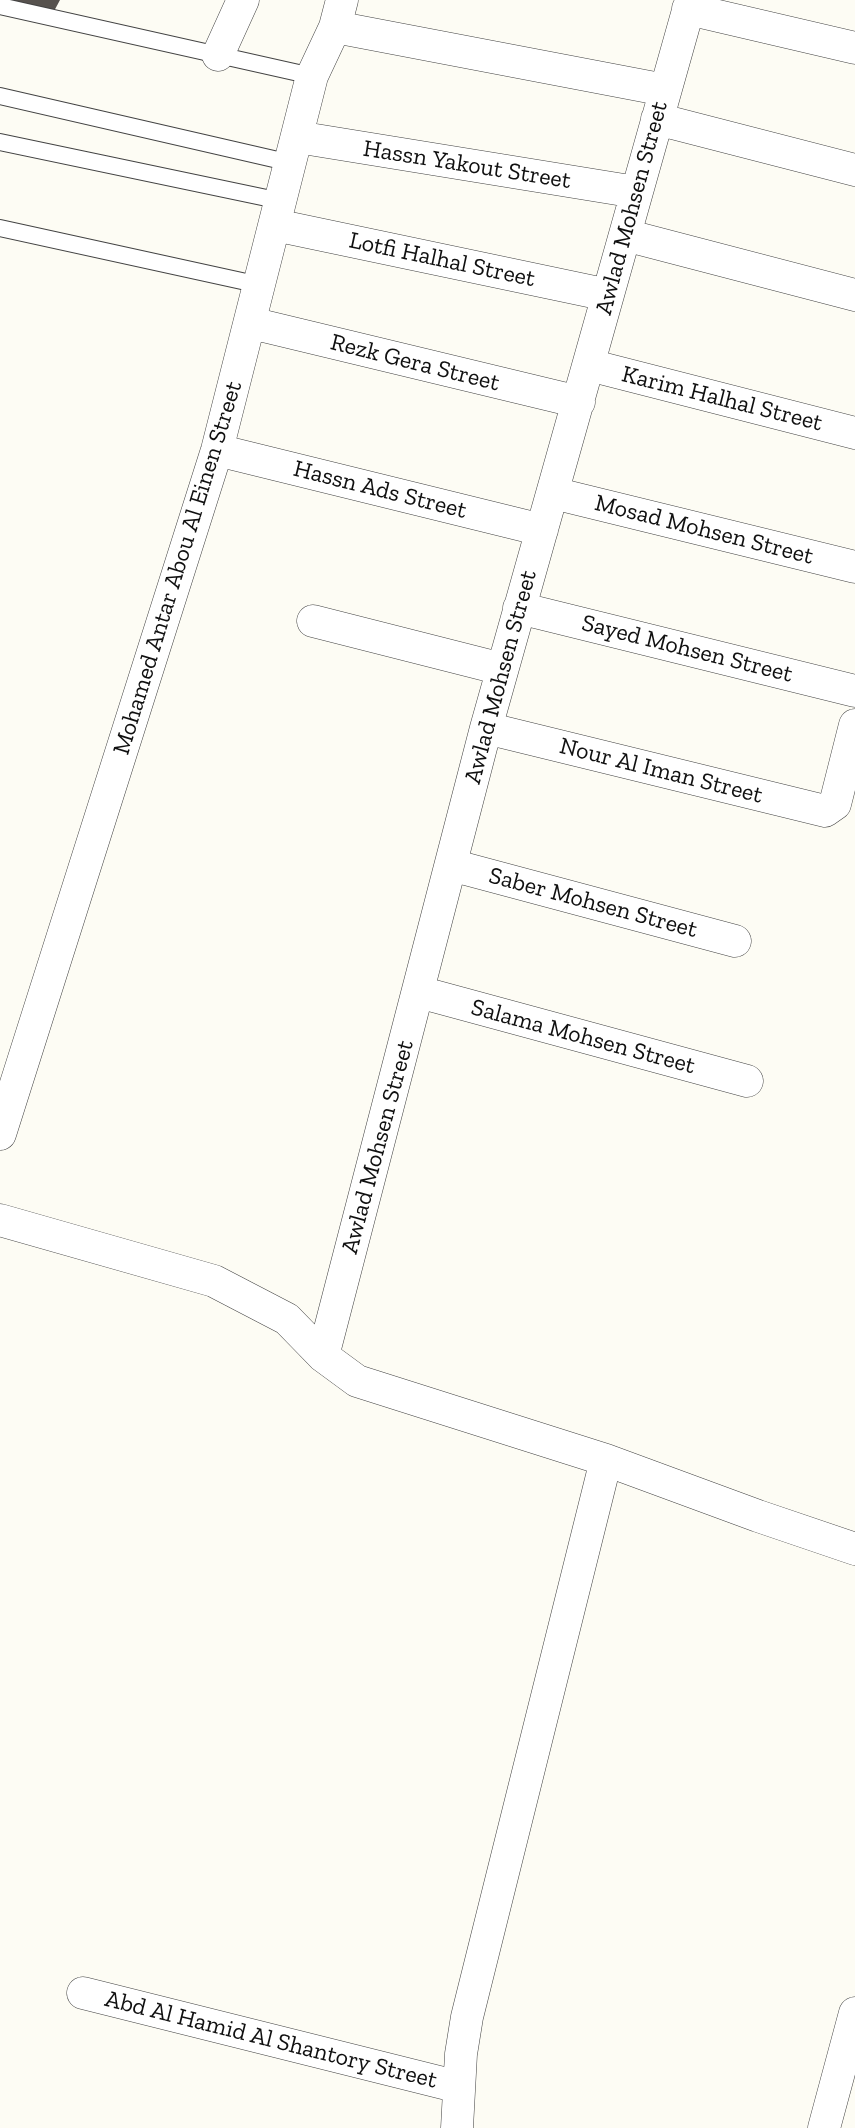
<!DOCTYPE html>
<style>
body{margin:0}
canvas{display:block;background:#fdfcf4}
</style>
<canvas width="855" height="2128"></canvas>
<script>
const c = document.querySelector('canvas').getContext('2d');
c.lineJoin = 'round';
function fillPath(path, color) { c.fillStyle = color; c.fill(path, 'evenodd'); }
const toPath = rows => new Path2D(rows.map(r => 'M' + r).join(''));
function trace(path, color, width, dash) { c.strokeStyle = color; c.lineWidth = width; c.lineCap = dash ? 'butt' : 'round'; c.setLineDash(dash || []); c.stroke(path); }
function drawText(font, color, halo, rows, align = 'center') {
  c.font = font + ' "Zilla Slab",serif'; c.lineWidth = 6; c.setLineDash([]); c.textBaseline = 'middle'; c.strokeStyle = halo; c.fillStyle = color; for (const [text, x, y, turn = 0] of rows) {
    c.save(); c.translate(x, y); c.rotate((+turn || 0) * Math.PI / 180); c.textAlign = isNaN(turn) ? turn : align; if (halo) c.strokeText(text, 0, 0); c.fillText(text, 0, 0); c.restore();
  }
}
const building = toPath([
 [0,0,60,0,53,13]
]);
const service = toPath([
 [0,6,312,76],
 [0,96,291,163],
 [0,142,281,201],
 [0,228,260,285]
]);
const minor = toPath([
 [688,9,855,48],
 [335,27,665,90],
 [218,55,243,0],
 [657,119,855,170],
 [297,137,636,192],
 [275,225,608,295],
 [625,235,855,295],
 [251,323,579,402],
 [589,365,855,433],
 [217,450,542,530],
 [553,493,855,567],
 [519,608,855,691],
 [313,621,502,669],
 [486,728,825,811,835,804,855,725],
 [451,865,735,941],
 [419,992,747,1081],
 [0,1134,217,450,312,76,335,27,342,0],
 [0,1220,214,1281,287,1319,323,1356,357,1381,606,1460,758,1516,855,1549],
 [323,1356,486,728,691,0],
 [83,1993,459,2087],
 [457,2128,461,2054,467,2017,606,1460],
 [824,2128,855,2013]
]);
const streetNames = [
 ["Hassn Yakout Street",467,165,9],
 ["Awlad Mohsen Street",632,208,-75],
 ["Lotfi Halhal Street",442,260,12],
 ["Rezk Gera Street",415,363,14],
 ["Karim Halhal Street",722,399,14],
 ["Hassn Ads Street",380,490,14],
 ["Mosad Mohsen Street",704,530,14],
 ["Mohamed Antar Abou Al Einen Street",178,568,-73],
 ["Sayed Mohsen Street",687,649,14],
 ["Awlad Mohsen Street",501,677,-75],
 ["Nour Al Iman Street",661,771,14],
 ["Saber Mohsen Street",593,903,15],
 ["Salama Mohsen Street",583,1037,15],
 ["Awlad Mohsen Street",378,1147,-75],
 ["Abd Al Hamid Al Shantory Street",271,2040,14]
];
fillPath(building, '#57524e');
trace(service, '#434343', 18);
trace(minor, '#434343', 33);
trace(service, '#fff', 16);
trace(minor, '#fff', 32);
drawText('24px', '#101010', '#fff', streetNames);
</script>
